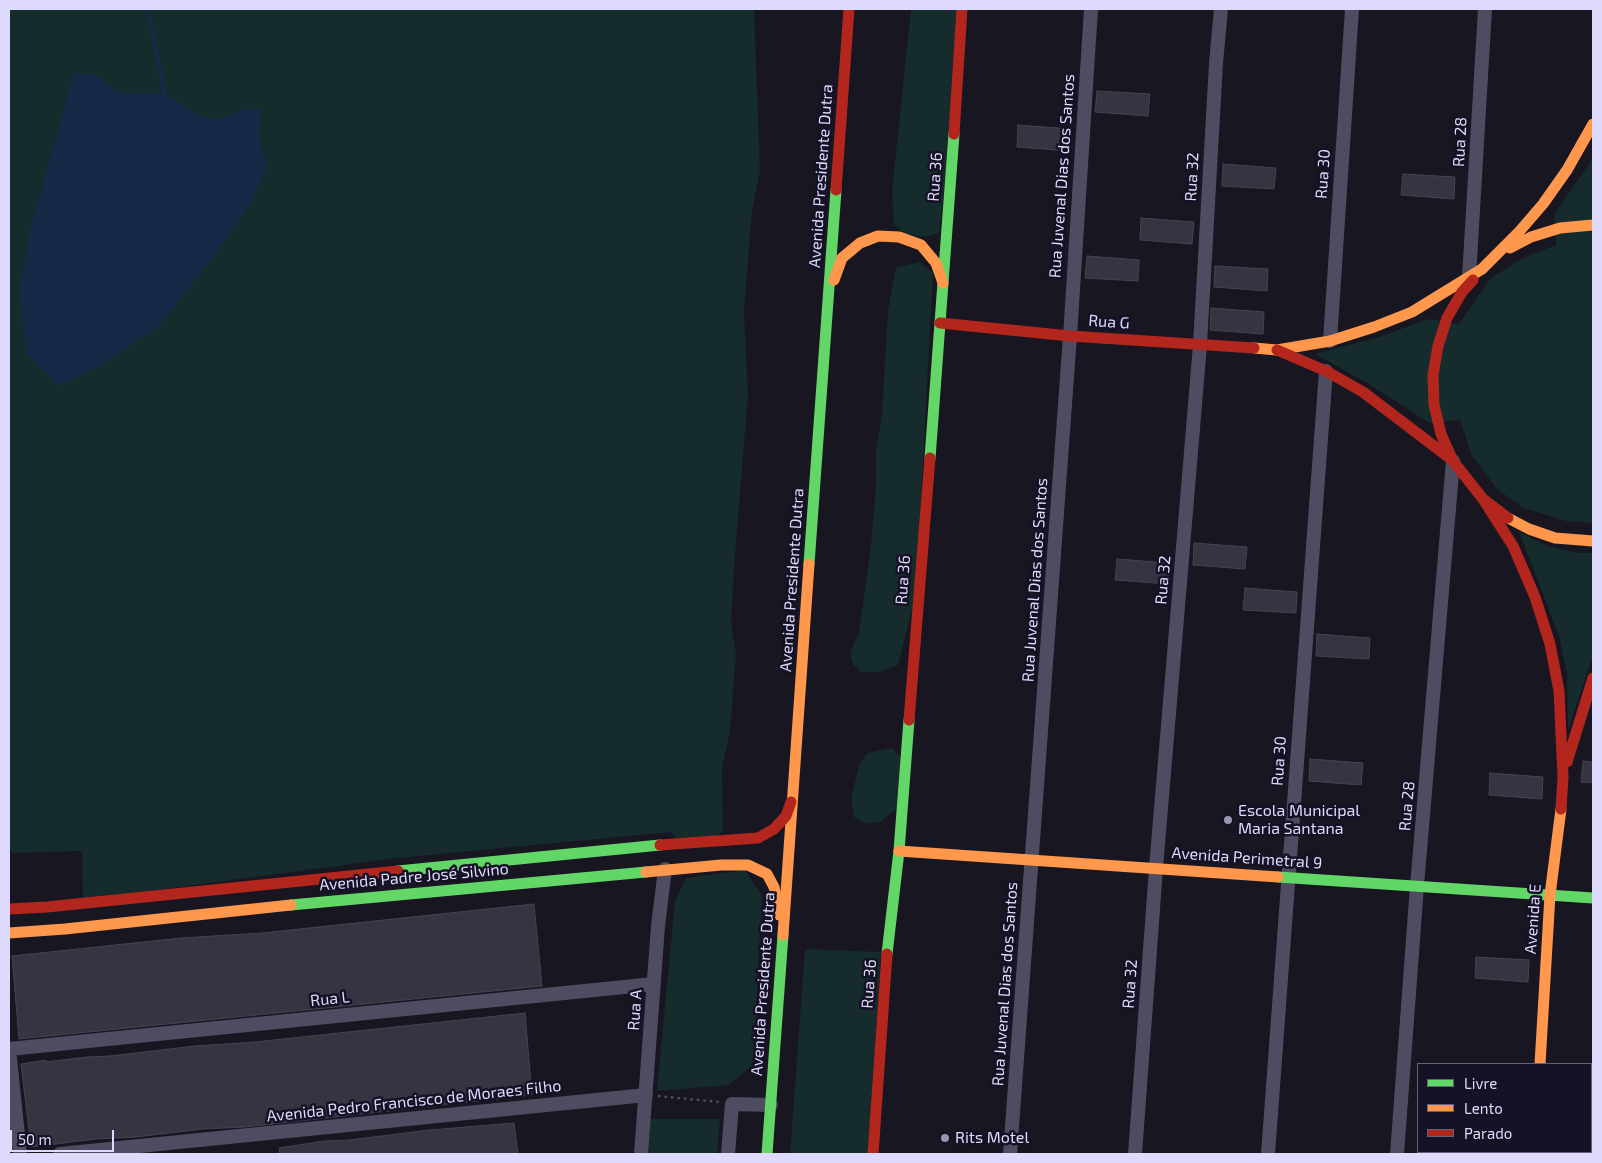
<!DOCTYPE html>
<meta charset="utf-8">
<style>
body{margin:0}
#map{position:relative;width:1602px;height:1163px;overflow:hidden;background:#181621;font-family:"Exo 2",sans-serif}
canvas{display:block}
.frame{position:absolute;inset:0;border:10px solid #dedafb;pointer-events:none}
.legend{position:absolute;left:1417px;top:1063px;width:175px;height:90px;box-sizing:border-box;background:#151225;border:1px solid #65627b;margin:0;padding:6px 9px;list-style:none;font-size:15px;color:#dedafb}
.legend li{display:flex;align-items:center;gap:10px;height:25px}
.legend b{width:25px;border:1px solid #65627b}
.scale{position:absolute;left:10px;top:1130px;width:104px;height:22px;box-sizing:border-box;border:2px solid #dedafb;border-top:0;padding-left:6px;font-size:15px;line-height:18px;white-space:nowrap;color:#dedafb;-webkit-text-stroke:4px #151225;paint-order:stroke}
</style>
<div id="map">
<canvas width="1602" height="1163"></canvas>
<div class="frame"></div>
<ul class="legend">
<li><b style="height:6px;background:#63d668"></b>Livre</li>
<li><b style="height:6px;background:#ff974d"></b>Lento</li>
<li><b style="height:6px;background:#b3261e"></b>Parado</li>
</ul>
<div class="scale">50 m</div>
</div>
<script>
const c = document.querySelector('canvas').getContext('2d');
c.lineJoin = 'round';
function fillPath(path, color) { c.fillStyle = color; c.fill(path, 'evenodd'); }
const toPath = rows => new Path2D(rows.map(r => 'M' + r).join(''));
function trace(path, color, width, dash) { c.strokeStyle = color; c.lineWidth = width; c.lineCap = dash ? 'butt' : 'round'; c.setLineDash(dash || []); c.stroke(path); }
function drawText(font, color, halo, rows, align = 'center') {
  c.font = font + ' "Exo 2",sans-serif'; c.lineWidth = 5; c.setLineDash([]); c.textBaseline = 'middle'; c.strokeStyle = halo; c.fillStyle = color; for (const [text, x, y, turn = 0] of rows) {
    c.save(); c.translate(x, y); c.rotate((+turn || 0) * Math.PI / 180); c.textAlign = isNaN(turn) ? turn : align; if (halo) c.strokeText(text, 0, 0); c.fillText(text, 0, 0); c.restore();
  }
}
const green = toPath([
 [9,9,754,9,760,171,752,210,744,312,748,394,734,568,731,623,736,654,730,731,722,768,723,830,715,838,679,843,671,832,397,858,83,900,82,851,12,853,9,847],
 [911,9,964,9,939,233,925,237,905,234,894,225,892,191],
 [1593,158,1593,523,1566,521,1523,508,1497,489,1472,456,1460,420,1429,423,1369,384,1315,354,1379,337,1428,319,1459,324,1491,278,1523,258,1556,245,1554,215],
 [920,262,933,273,916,594,898,665,880,672,861,672,853,665,850,653,859,632,871,546,876,486,876,450,882,414,888,310,896,267],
 [1519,532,1548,546,1580,553,1593,553,1593,655,1568,731,1567,673,1559,636],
 [892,748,902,759,902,805,880,822,865,824,854,817,851,798,859,765,867,753],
 [745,870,762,896,753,1065,729,1085,657,1091,675,901,686,878],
 [805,949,881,952,868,1154,790,1154],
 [650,1119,720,1119,717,1154,648,1154]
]);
const water = toPath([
 [74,73,96,75,118,92,165,94,202,117,222,119,245,109,260,109,259,140,267,167,251,203,210,261,159,326,103,364,59,386,26,353,20,291,29,234]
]);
const stream = toPath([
 [148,9,165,94]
]);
const building = toPath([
 [1097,91,1150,94,1148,116,1095,112,1097,91],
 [1018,125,1071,129,1070,151,1017,147,1018,125],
 [1223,164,1276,168,1274,189,1222,186,1223,164],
 [1403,174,1455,177,1454,199,1401,195,1403,174],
 [1141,218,1194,222,1192,244,1140,240,1141,218],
 [1087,256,1139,260,1138,281,1085,278,1087,256],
 [1215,266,1268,269,1267,291,1214,287,1215,266],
 [1211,308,1264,312,1263,334,1210,330,1211,308],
 [1194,543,1247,547,1245,569,1193,565,1194,543],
 [1117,559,1170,563,1168,584,1115,580,1117,559],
 [1245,588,1297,592,1296,613,1243,610,1245,588],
 [1317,634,1370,638,1369,659,1316,656,1317,634],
 [1310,759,1363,763,1361,785,1309,781,1310,759],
 [1583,761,1593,762,1593,783,1581,782,1583,761],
 [1490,773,1543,777,1542,799,1489,795,1490,773],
 [534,904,542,986,19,1039,12,956,181,938,262,933,534,904],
 [1476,957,1529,960,1528,982,1475,978,1476,957],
 [525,1013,532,1095,245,1127,202,1129,136,1137,96,1139,31,1147,21,1064,46,1060,46,1062,87,1057,110,1056,195,1046,255,1042,525,1013],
 [514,1123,518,1154,280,1154,279,1148,324,1141,349,1140,430,1130,514,1123]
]);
const path = toPath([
 [658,1096,719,1102]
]);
const street = toPath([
 [1469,277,1485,9],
 [1330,341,1352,9],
 [20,1154,9,1049,654,984],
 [60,1154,646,1095],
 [641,1154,658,926,665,869],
 [728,1154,732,1104,771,1105],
 [1010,1154,1070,336,1091,9],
 [1135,1154,1156,868,1200,345,1216,63,1221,9],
 [1268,1154,1326,371],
 [1397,1154,1417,886,1453,461]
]);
const fast = toPath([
 [930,458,954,134],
 [809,564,836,190],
 [398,871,660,845],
 [1278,877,1593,898],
 [291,905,646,872],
 [887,954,899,851,909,720],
 [767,1154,783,935]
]);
const slow = toPath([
 [1510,248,1531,237,1560,228,1593,225],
 [834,280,842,258,860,243,878,236,899,237,921,245,936,263,943,283],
 [1254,348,1277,350,1330,341,1374,327,1412,312,1482,269,1518,233,1543,204,1567,170,1593,124],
 [1508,518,1529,529,1555,538,1593,541],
 [899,851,1278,877],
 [646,872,721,865,748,865,767,874,774,887,779,915],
 [9,933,65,929,291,905],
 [783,935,809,564],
 [1540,1064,1550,895,1561,809],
 [1534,1152,1534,1154]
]);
const jam = toPath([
 [954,134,962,9],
 [836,190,849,9],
 [1473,280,1462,292,1447,318,1438,346,1433,375,1434,405,1441,434,1453,461,1483,499,1508,518],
 [940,323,1070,336,1254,348],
 [1277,350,1326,371,1363,392,1451,459],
 [1483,499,1513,546,1535,597,1550,644,1559,691,1563,777,1561,809],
 [909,720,930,458],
 [1567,762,1593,678],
 [660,845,758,838,774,829,786,816,791,802],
 [9,909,47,907,398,871],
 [873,1154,887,954]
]);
const markers = [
 [1228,820,5,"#9995af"],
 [945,1138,5,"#9995af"]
];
const streetNames = [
 ["Rua 28",1460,142,-87],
 ["Rua 30",1323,174,-86],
 ["Avenida Presidente Dutra",821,176,-86],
 ["Rua Juvenal Dias dos Santos",1062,176,-86],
 ["Rua 36",935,177,-86],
 ["Rua 32",1192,177,-87],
 ["Rua G",1109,322,4],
 ["Avenida Presidente Dutra",792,580,-86],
 ["Rua 36",903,580,-86],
 ["Rua Juvenal Dias dos Santos",1035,580,-86],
 ["Rua 32",1163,580,-85],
 ["Rua 30",1279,761,-86],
 ["Rua 28",1407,806,-85],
 ["Avenida Perimetral 9",1247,858,4],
 ["Avenida Padre José Silvino",414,877,-5],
 ["Avenida E",1533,919,-86],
 ["Avenida Presidente Dutra",763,984,-86],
 ["Rua 36",869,984,-86],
 ["Rua Juvenal Dias dos Santos",1005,984,-86],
 ["Rua 32",1130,984,-86],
 ["Rua L",330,999,-6],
 ["Rua A",635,1010,-86],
 ["Avenida Pedro Francisco de Moraes Filho",414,1101,-6]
];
const poiNames = [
 ["Escola Municipal",1238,811],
 ["Maria Santana",1238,829],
 ["Rits Motel",955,1138]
];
fillPath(green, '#162b2b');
fillPath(water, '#162946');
trace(stream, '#162946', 4.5);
fillPath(building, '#373442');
trace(building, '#454254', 1);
trace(path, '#48525d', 2.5, [2.5, 4]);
trace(street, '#4e4c60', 14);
trace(fast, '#63d668', 11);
trace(slow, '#ff974d', 11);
trace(jam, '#b3261e', 11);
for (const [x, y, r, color] of markers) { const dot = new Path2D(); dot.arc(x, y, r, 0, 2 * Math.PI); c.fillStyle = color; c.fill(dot); trace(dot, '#151225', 2); }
drawText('16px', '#dedafb', '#151225', streetNames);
drawText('16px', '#dedafb', '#151225', poiNames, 'left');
</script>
